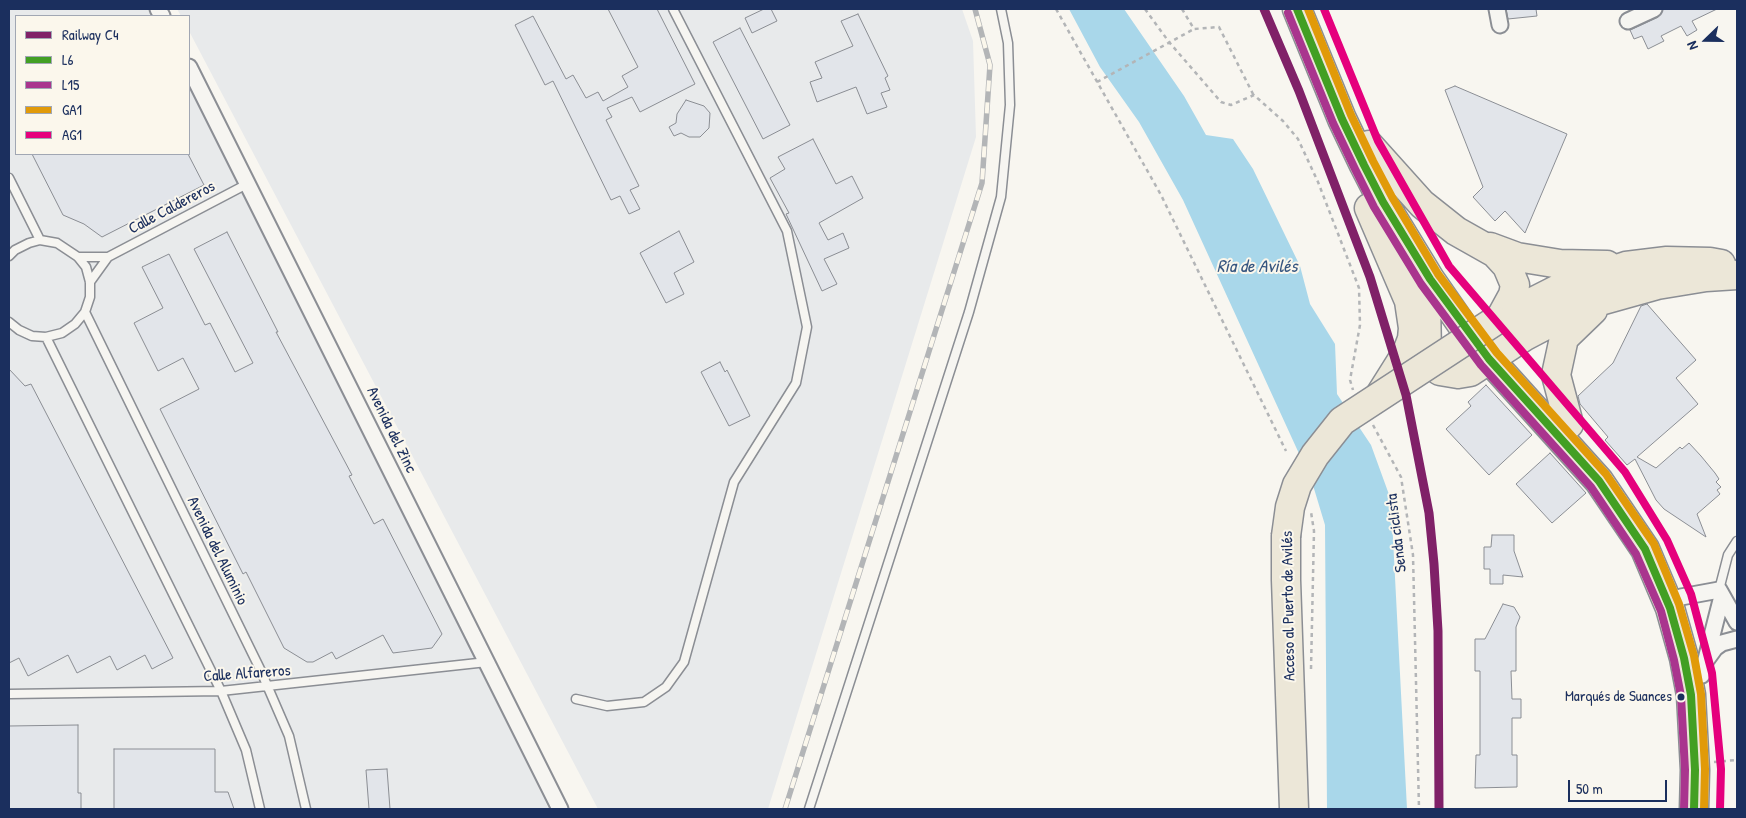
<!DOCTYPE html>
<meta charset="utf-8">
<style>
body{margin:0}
#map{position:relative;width:1746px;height:818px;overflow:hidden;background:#f8f6f0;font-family:"Patrick Hand",sans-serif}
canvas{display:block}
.frame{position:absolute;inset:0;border:10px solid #1b2f5e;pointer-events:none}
.legend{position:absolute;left:15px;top:15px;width:175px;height:140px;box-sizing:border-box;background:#fbf7ec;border:1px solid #a1a7b3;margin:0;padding:6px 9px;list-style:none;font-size:15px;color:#1b2f5e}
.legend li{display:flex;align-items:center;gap:10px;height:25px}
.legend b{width:25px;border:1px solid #a1a7b3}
.north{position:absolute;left:1681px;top:15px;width:50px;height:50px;-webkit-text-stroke:4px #fbf7ec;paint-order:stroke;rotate:248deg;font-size:14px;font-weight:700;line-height:20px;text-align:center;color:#1b2f5e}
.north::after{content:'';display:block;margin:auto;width:18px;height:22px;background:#1b2f5e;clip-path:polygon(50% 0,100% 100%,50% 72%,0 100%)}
.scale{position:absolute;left:1568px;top:780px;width:99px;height:22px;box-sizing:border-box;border:2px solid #1b2f5e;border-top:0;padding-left:6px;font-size:15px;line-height:18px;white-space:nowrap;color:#1b2f5e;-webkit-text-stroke:4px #fbf7ec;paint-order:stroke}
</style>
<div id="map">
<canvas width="1746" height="818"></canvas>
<div class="frame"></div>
<ul class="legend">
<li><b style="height:6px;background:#802168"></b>Railway C4</li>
<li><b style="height:6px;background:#429f23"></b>L6</li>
<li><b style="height:6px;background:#a9358e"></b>L15</li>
<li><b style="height:6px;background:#e19a09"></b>GA1</li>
<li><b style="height:6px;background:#e5007d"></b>AG1</li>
</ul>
<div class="north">N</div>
<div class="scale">50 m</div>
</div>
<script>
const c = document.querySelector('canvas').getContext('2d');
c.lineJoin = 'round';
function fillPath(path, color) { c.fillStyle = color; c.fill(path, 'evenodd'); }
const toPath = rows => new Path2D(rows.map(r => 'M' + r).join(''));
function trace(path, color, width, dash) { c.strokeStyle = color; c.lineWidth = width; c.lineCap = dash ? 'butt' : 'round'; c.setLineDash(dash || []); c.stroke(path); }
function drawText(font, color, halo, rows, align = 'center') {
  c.font = font + ' "Patrick Hand",sans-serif'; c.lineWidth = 4; c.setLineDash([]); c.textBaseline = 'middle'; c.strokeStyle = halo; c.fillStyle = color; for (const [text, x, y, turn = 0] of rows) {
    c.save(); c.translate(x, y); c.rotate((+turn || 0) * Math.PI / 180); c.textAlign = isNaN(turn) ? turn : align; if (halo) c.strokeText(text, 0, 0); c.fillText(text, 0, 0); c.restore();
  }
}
const built = toPath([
 [9,9,149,9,153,16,16,16,16,154,189,154,189,86,267,236,549,809,9,809],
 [177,9,962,9,973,41,976,137,768,809,598,809,189,31,189,16,181,16]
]);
const water = toPath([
 [1069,9,1124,9,1184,96,1206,135,1233,139,1253,169,1300,266,1310,304,1335,344,1337,394,1371,445,1391,500,1407,809,1327,809,1325,525,1312,482,1183,200,1139,122,1100,67]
]);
const building = toPath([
 [608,9,657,9,695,84,640,112,632,97,607,108,612,117,606,120,639,186,630,190,640,209,629,214,620,196,611,200,553,81,545,85,515,25,533,16,566,79,573,75,586,98,598,92,603,101,628,87,622,76,638,67,608,9],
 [764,9,771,9,777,21,752,33,745,18,764,9],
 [1506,9,1536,9,1537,16,1508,19,1506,9],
 [1663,9,1717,9,1692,21,1697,30,1687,36,1681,26,1661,36,1664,41,1648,49,1642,36,1634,39,1630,30,1658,17,1663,9],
 [858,14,888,76,885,78,890,90,881,93,887,107,867,114,856,87,817,102,810,82,822,78,815,62,853,46,841,21,858,14],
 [740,28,790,125,763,139,713,42,740,28],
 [1455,86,1567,134,1525,233,1505,211,1495,221,1473,197,1483,187,1445,90,1455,86],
 [686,100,704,106,710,113,709,128,700,137,689,137,681,133,674,136,669,127,676,123,677,114,686,100],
 [813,139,836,184,852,176,863,198,819,223,828,240,843,233,849,248,824,259,837,284,822,291,786,214,789,213,770,178,785,169,778,157,813,139],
 [32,154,188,154,204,185,102,237,84,224,63,215,32,154],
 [679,231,694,262,674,273,684,294,666,303,640,253,679,231],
 [227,232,278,332,276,332,352,475,349,476,374,524,383,519,442,634,432,648,393,653,383,635,336,659,332,652,313,662,307,662,284,648,246,572,243,574,160,409,199,389,183,358,158,371,134,323,163,308,142,267,169,254,205,325,210,323,235,372,253,363,194,249,227,232],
 [1647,304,1696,360,1676,378,1698,404,1637,457,1656,468,1680,447,1682,449,1689,443,1701,456,1715,473,1719,479,1716,482,1721,487,1717,490,1720,494,1697,514,1706,537,1664,509,1656,500,1635,459,1627,465,1605,440,1608,437,1580,404,1578,396,1613,363,1641,306,1647,304],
 [720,362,725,372,727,370,750,416,729,426,701,372,720,362],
 [9,369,25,386,31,384,173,658,152,669,145,655,117,670,110,656,77,673,68,655,28,676,19,658,9,663,9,369],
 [1486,385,1532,435,1489,475,1446,429,1471,406,1468,402,1486,385],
 [1550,453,1586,493,1552,523,1516,484,1550,453],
 [1492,535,1514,535,1514,551,1523,577,1503,575,1503,584,1490,584,1490,569,1484,569,1484,547,1491,547,1492,535],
 [1503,604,1514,607,1520,617,1516,627,1516,671,1511,671,1512,699,1521,699,1521,718,1512,718,1512,755,1517,755,1517,787,1475,788,1476,755,1480,755,1480,671,1475,671,1475,639,1485,639,1503,604],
 [78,725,78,793,81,793,81,809,9,809,9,726,78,725],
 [114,749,215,749,215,792,228,792,234,809,114,809,114,749],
 [387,769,390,809,369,809,366,770,387,769]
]);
const path = toPath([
 [1056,9,1161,195,1286,451],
 [1145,9,1169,42,1221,102,1231,105,1254,95,1283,121,1298,139,1318,182,1359,288,1360,325,1350,380,1353,390],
 [1182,9,1194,29,1219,27,1253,94],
 [1097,82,1194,29],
 [1373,425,1401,477,1413,555,1419,809],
 [1311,669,1314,531,1311,512],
 [1714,762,1737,760]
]);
const lane = toPath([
 [9,178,40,240],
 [9,256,15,250,29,243,40,240,57,243,78,257,86,267,90,282,90,297,85,312,75,324,62,333,46,337,32,336,19,330,9,322],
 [78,257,108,257],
 [90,282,108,257,249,183],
 [85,312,260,669,289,736,306,809],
 [46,337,221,691,246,750,260,809],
 [1719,590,1728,555,1737,541],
 [9,694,221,691,487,662],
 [576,699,607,706,644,702,666,687,684,662,734,482,796,383,807,327,787,231,673,9],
 [809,809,969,312,1001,197,1010,105,1008,43,1001,9]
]);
const street = toPath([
 [158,9,162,16],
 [1497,9,1500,25],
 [1628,21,1654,9],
 [189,67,560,809],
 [1681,597,1719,590,1737,622],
 [1707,659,1715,648,1722,643,1737,639],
 [1702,675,1722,596]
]);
const highway = toPath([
 [1297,9,1342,119,1364,165,1383,202,1430,279,1464,328,1489,359,1599,481,1645,549,1670,608,1684,658,1691,695,1695,770,1694,809],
 [1369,145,1422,204,1456,231,1495,253,1507,266,1515,285,1513,295,1501,317],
 [1369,208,1409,301,1413,328,1412,339,1407,352,1380,395],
 [1490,247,1517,257,1560,264,1607,265],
 [1416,271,1426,302,1427,353,1433,366,1440,371,1458,374,1470,372,1525,336,1582,306,1657,285,1706,277,1737,275],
 [1495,321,1562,287,1626,266,1667,261,1710,262,1721,264],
 [1569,424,1556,375,1564,338,1593,310],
 [1286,536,1286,580,1294,809]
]);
const rail = toPath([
 [785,809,982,183,990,65,975,9]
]);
const highwayBridge = toPath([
 [1286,536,1290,507,1297,485,1315,455,1342,421,1495,321]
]);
const bus1 = toPath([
 [1297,9,1342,119,1364,165,1383,202,1430,279,1489,359,1599,481,1645,549,1670,608,1684,658,1691,695,1695,770,1694,809]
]);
const bus2 = toPath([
 [1288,13,1333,123,1355,169,1374,207,1421,284,1481,365,1591,487,1636,554,1661,611,1674,660,1681,696,1685,770,1684,809]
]);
const bus3 = toPath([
 [1308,9,1351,115,1373,161,1392,197,1438,274,1497,353,1606,474,1654,544,1679,604,1694,656,1701,694,1705,769,1704,809]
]);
const bus4 = toPath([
 [1324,9,1378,141,1449,266,1625,472,1667,540,1691,594,1712,673,1721,769,1720,809]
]);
const rail1 = toPath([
 [1264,9,1299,91,1370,277,1406,395,1429,513,1434,564,1438,631,1439,809]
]);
const markers = [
 [1681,697,4.5,"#1b2f5e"]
];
const busNames = [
 ["Marqués de Suances",1672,697]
];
const streetNames = [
 ["Calle Caldereros",172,208,-28],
 ["Avenida del Zinc",391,430,64],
 ["Senda ciclista",1397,533,-97],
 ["Avenida del Aluminio",217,551,64],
 ["Acceso al Puerto de Avilés",1289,606,-91],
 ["Calle Alfareros",247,674,-4]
];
const waterNames = [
 ["Ría de Avilés",1257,267]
];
fillPath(built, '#e8eaeb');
fillPath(water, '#a9d7ea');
fillPath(building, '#e2e5ea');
trace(building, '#8b8e94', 1);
trace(lane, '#8b8e94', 11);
trace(street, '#8b8e94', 19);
trace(highway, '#8b8e94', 31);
trace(path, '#b3b5b7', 2.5, [4, 4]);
trace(lane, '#f6f5f1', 8);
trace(street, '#f6f5f1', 15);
trace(highway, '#ece7d8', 28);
trace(rail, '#b3b5b7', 5.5);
trace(rail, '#fbf7ec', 4, [11]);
trace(highwayBridge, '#8b8e94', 31, []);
trace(highwayBridge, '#ece7d8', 28);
trace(bus1, '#429f23', 8);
trace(bus2, '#a9358e', 8);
trace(bus3, '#e19a09', 8);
trace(bus4, '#e5007d', 8);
trace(rail1, '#802168', 9);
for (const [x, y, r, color] of markers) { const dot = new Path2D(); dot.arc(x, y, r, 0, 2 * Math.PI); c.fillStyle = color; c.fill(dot); trace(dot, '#fbf7ec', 2); }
drawText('15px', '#1b2f5e', '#fbf7ec', busNames, 'right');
drawText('16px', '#1b2f5e', '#fbf7ec', streetNames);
drawText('italic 18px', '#365680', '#fbf7ec', waterNames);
</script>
